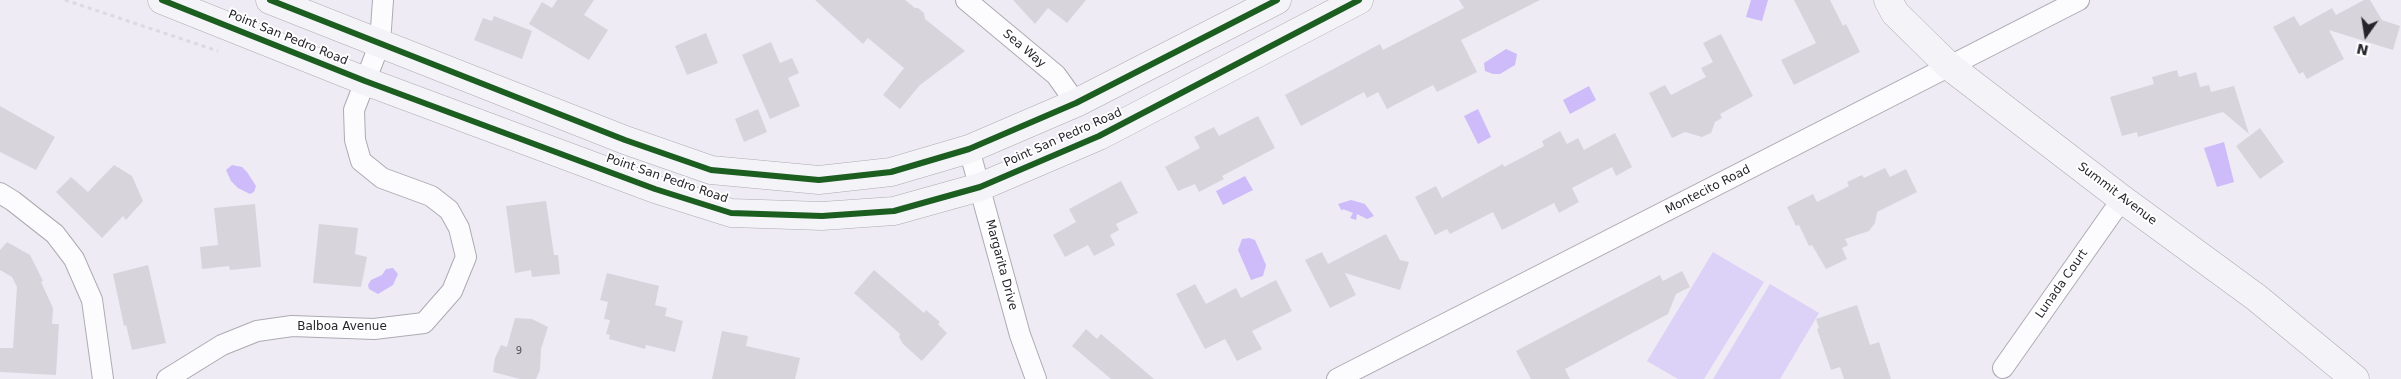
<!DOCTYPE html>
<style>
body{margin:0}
#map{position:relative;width:2401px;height:379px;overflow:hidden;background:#eeebf5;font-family:"DejaVu Sans",sans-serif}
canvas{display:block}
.north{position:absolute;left:2341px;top:10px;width:50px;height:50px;-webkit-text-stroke:4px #fff;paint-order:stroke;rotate:193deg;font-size:14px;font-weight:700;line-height:20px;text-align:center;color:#27252c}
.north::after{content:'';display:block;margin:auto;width:18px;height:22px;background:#27252c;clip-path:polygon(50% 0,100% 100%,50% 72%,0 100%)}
</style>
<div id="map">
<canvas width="2401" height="379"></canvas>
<div class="north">N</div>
</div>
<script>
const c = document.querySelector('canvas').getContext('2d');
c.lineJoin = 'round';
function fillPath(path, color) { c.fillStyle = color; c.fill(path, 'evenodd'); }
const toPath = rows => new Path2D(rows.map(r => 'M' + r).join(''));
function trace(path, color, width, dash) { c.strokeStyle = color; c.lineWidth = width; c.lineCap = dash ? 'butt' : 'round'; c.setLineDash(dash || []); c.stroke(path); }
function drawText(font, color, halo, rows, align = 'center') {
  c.font = font + ' "DejaVu Sans",sans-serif'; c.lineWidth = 4; c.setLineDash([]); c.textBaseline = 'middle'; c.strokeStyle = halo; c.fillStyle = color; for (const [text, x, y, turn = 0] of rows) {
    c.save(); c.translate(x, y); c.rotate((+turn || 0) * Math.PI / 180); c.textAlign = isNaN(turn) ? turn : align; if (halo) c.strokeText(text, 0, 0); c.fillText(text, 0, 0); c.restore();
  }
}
const green = toPath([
 [1713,252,1764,282,1704,379,1678,379,1647,361],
 [1770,284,1819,313,1780,379,1713,379]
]);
const water = toPath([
 [1751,0,1768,0,1762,21,1746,17],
 [1506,49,1517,54,1515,65,1500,74,1493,74,1485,71,1484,63],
 [1589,86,1596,100,1570,114,1563,100],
 [1478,109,1491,137,1478,144,1464,116],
 [2224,142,2234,182,2217,187,2204,148],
 [232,165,242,167,247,172,256,186,254,192,250,194,238,188,231,181,226,170],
 [1245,176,1253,190,1223,205,1216,191],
 [1351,200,1365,204,1374,216,1367,219,1357,214,1356,220,1350,218,1353,213,1343,209,1342,211,1338,204],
 [1249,238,1255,240,1266,265,1263,276,1251,280,1238,250,1242,239],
 [393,268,398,274,393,285,378,294,369,289,368,285,371,280,382,275,386,269]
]);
const building = toPath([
 [557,0,594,0,584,15,608,30,589,60,529,24,542,2,552,8],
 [815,0,905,0,915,8,918,8,924,13,925,19,965,51,920,85,900,109,883,95,904,68,868,38,863,44],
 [1013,0,1086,0,1067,23,1048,8,1035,24],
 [1459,0,1540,0,1461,40,1477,72,1437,92,1433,85,1387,109,1378,92,1367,98,1364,92,1301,126,1285,95,1380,44,1383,50,1464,8],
 [1794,0,1830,0,1843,26,1846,24,1860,52,1794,85,1781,60,1816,43],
 [2364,0,2370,0,2382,20,2400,26,2393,50,2329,30,2344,59,2307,79,2303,72,2299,74,2273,27,2294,16,2300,26,2332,8,2336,15],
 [494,16,532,31,522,59,474,40,483,18,492,21],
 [706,33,718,63,687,75,675,46],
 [1721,34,1753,96,1720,114,1722,118,1715,122,1711,133,1702,137,1685,132,1672,138,1649,93,1665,85,1671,95,1706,77,1701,68,1713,62,1703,43],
 [771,42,780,63,792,58,799,73,788,78,800,106,770,119,742,55],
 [2177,70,2179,77,2196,72,2200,87,2209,85,2211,92,2234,86,2249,134,2223,112,2138,137,2137,132,2122,136,2110,97,2154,84,2152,77],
 [0,106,55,137,36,170,0,152],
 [758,109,767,132,744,142,735,119],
 [1258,116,1275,148,1222,176,1224,179,1199,192,1195,184,1178,191,1165,167,1200,148,1194,137,1214,127,1219,136],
 [2260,128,2284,162,2260,179,2236,146],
 [1560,131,1567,144,1578,138,1584,150,1615,133,1632,167,1616,176,1612,167,1572,188,1579,202,1559,213,1554,203,1502,230,1493,212,1450,234,1447,229,1435,235,1415,197,1436,186,1442,198,1503,164,1504,167,1544,146,1542,141],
 [114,165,132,176,143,201,126,220,123,216,102,238,56,192,71,177,88,192],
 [1885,168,1890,177,1906,169,1917,192,1877,212,1875,223,1869,231,1845,239,1848,245,1842,248,1847,259,1826,269,1812,245,1809,246,1799,225,1796,226,1787,207,1813,194,1817,202,1849,186,1847,182,1862,175,1864,178],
 [1121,181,1138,213,1116,224,1119,230,1110,235,1115,245,1094,256,1088,245,1065,257,1053,235,1076,222,1069,209],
 [546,201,554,255,558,255,560,274,532,277,531,270,515,273,506,206],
 [255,204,261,267,230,270,229,266,202,269,200,247,218,245,214,208],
 [319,224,358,228,355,254,367,257,361,287,313,283],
 [1386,234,1400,260,1409,262,1400,290,1345,273,1356,295,1330,308,1305,260,1322,252,1328,264],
 [7,242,30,255,43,281,41,282,53,308,52,324,59,324,56,375,0,372,0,348,13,348,17,287,12,277,0,270,0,250],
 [148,265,166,343,132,350,126,325,124,326,113,274],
 [874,270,924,313,926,310,940,322,938,324,947,333,922,361,903,344,899,337,900,334,854,293],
 [1682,271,1690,287,1676,294,1668,314,1565,369,1570,379,1531,379,1516,351,1660,275,1663,281],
 [607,273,659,286,655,305,667,308,665,316,683,321,675,352,646,345,645,349,609,339,610,335,606,334,610,320,604,319,608,302,600,300],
 [1276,280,1292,311,1252,331,1262,349,1237,361,1225,339,1205,349,1176,294,1195,284,1206,304,1236,288,1241,298],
 [1857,305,1870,345,1879,342,1891,379,1844,379,1840,367,1831,370,1817,329,1819,328,1816,319],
 [515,318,532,319,548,327,541,349,540,370,536,379,520,379,493,372,495,358,501,345,507,347],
 [1086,329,1097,339,1101,334,1154,379,1111,379,1072,346],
 [722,331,748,336,746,346,800,358,795,379,712,379]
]);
const path = toPath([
 [65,0,218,51]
]);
const street = toPath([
 [966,0,1056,75,1076,103],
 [969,149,1020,335,1036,379],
 [0,193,13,201,55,234,74,259,92,300,103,379],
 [2003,368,2122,199],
 [167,379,222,345,257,331,292,326,374,329,424,323,452,291,466,257,459,228,449,210,431,196,382,178,361,161,355,140,354,110,380,43,383,0],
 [1337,379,2079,0]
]);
const secondary = toPath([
 [162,0,365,81,655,189,731,213,822,216,894,211,980,187,1099,136,1359,0],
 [270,0,625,140,711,170,819,180,891,172,969,149,1076,103,1277,0],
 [1888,0,1895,13,1949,66,2122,199,2257,298,2355,379]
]);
const cycleway = toPath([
 [162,0,365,81,655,189,731,213,822,216,894,211,980,187,1099,136,1359,0],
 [270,0,625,140,711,170,819,180,891,172,969,149,1076,103,1277,0]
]);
const numberNames = [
 ["9",519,351]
];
const streetNames = [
 ["Point San Pedro Road",288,38,22],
 ["Sea Way",1024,49,40],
 ["Point San Pedro Road",1063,138,-24],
 ["Point San Pedro Road",667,179,19],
 ["Montecito Road",1708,190,-27],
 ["Summit Avenue",2117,194,37],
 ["Margarita Drive",1001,265,75],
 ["Lunada Court",2062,284,-55],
 ["Balboa Avenue",342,327]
];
fillPath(green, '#dcd1f6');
fillPath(water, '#cebbf9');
fillPath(building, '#d7d4dc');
trace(street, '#adabb2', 22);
trace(secondary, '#adabb2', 29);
trace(path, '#dbdadd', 3, [4, 4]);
trace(street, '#fcfcfe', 20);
trace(secondary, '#f4f3f8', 28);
trace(cycleway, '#1b5e20', 6);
drawText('10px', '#55525a', null, numberNames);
drawText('12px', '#27252c', '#fff', streetNames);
</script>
